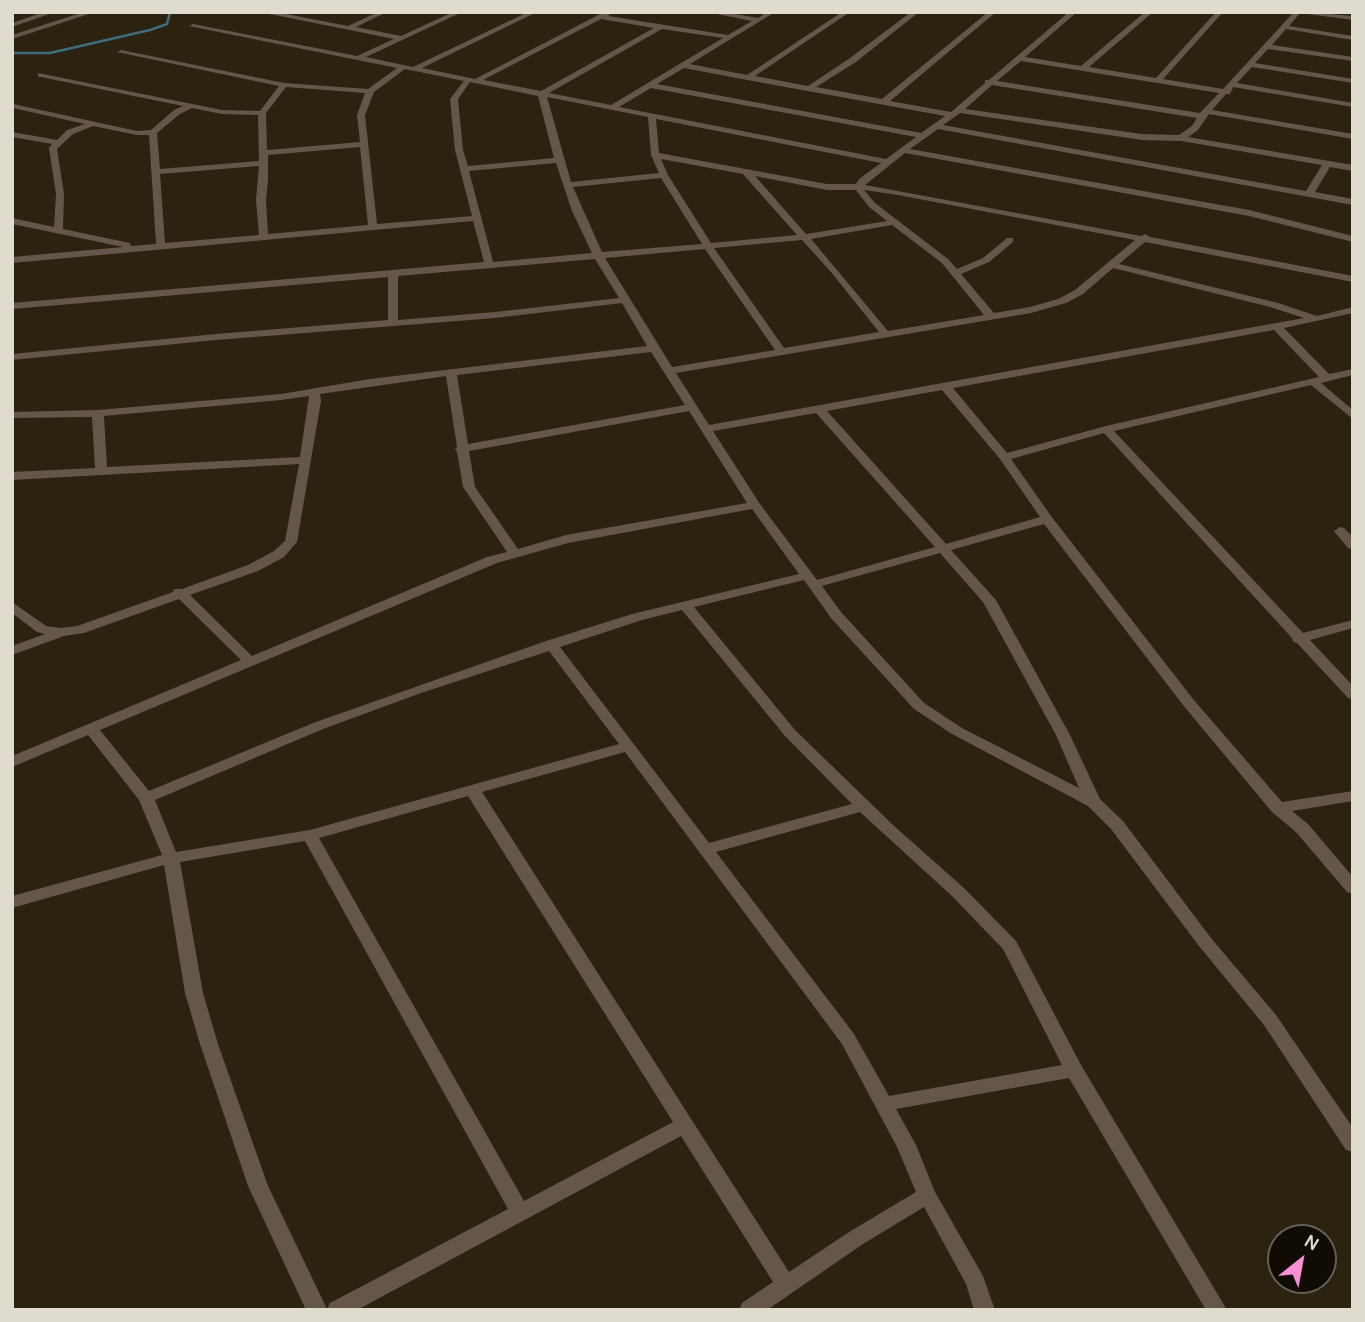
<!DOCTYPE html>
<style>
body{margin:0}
#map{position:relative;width:1365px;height:1322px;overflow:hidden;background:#2b220f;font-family:Karla,sans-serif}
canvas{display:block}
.frame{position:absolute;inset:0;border:14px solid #e0dbcf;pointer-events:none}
.north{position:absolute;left:1267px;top:1224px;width:70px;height:70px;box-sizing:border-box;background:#100c05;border:2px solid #635f56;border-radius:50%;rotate:31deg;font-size:19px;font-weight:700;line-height:28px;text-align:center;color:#e0dbcf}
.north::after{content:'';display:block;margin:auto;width:24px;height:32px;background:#f591d2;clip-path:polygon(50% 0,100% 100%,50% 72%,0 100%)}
</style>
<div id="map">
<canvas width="1365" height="1322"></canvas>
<div class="frame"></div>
<div class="north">N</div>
</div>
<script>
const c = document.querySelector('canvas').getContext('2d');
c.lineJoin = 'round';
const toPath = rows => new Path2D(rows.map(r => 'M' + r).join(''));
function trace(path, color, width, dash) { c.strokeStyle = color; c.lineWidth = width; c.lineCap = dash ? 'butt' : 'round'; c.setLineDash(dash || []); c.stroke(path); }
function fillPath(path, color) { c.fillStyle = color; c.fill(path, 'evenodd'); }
const stream = toPath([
 [12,53,50,53,150,30,167,24,170,12]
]);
const minor = toPath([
 [44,12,55,12,12,27,12,23,44,12],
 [84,12,95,12,12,39,12,35,84,12],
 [260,12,276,12,348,26,378,12,387,12,356,27,401,36,453,12,462,12,366,57,413,67,528,12,537,12,422,68,475,79,604,12,613,12,608,16,728,35,752,21,707,12,724,12,758,18,767,12,775,12,690,64,747,75,842,12,850,12,755,76,808,86,850,58,911,12,919,12,856,62,816,87,882,99,988,12,996,12,890,101,951,112,985,83,985,80,989,80,1069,12,1077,12,1025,57,1081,66,1145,12,1153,12,1089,67,1156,78,1216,12,1223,12,1163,79,1223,89,1294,12,1301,12,1289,26,1353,36,1353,40,1286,29,1272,45,1353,57,1353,61,1268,49,1255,63,1353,79,1353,83,1252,67,1237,83,1353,103,1353,107,1233,87,1230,94,1226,94,1212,110,1353,134,1353,139,1209,114,1198,130,1188,137,1353,165,1353,171,1330,167,1315,192,1353,199,1353,205,938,129,910,149,1249,210,1353,236,1353,242,1249,216,905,153,865,185,1141,236,1145,234,1150,237,1353,276,1353,282,1145,242,1119,264,1278,303,1317,316,1353,307,1353,313,1284,328,1329,374,1353,369,1353,375,1321,383,1353,410,1353,419,1311,385,1114,431,1303,633,1353,620,1353,628,1310,640,1353,686,1353,699,1348,698,1297,643,1293,642,1292,638,1104,433,1011,459,1051,516,1193,699,1282,802,1353,791,1353,801,1292,811,1308,824,1353,877,1353,894,1347,892,1296,832,1272,812,1183,705,1044,524,951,550,996,600,1070,735,1100,799,1123,821,1211,938,1276,1015,1353,1128,1353,1152,1346,1150,1264,1025,1199,946,1111,829,1088,806,952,734,914,709,831,618,804,580,694,607,795,730,893,825,964,888,1016,941,1081,1065,1227,1310,1206,1310,1069,1078,896,1109,916,1145,935,1192,983,1276,995,1310,974,1310,966,1284,924,1207,863,1244,767,1310,739,1310,742,1303,773,1282,681,1136,357,1310,306,1310,248,1186,200,1044,185,993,164,865,12,908,12,896,162,855,139,800,88,735,12,767,12,756,241,660,179,599,84,633,64,636,12,655,12,646,45,634,37,632,12,613,12,602,46,626,61,628,77,626,173,592,174,589,182,589,248,565,274,551,285,541,299,464,12,480,12,472,95,468,92,417,12,418,12,412,98,410,281,394,370,379,647,346,622,303,495,318,216,340,12,360,12,354,216,334,388,320,388,277,12,309,12,303,484,262,473,221,12,263,12,257,123,247,12,224,12,218,54,227,56,194,49,148,52,144,12,137,12,132,57,140,67,130,85,124,13,108,13,104,137,131,151,130,174,110,183,106,41,77,38,77,38,73,222,110,260,111,279,86,117,52,121,50,284,83,368,89,397,68,189,26,193,24,357,56,394,39,260,12],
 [601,19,654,28,541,91,483,80,601,19],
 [662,29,723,38,611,105,549,93,662,29],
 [1021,61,1219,93,1200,113,997,81,1021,61],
 [684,68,747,80,945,116,921,133,657,84,684,68],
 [405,69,464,81,450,99,455,150,472,216,377,224,365,115,374,92,405,69],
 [470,82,538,96,554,158,468,166,463,150,458,99,470,82],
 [992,85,1197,118,1192,126,1179,135,1142,134,965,109,992,85],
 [286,87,365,93,357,115,360,142,267,150,266,113,286,87],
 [651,88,916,137,886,159,619,107,651,88],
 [547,97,648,117,651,155,659,173,571,182,547,97],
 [192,108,222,114,258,115,259,161,160,169,157,133,180,114,192,108],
 [960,113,1142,140,1181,141,1322,165,1306,191,943,125,960,113],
 [656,119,881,163,859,179,856,184,827,184,659,153,656,119],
 [93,126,137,135,149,135,156,244,131,246,130,243,63,229,64,194,57,149,73,134,93,126],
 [360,147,368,225,268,234,266,200,268,180,268,155,360,147],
 [661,159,743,174,797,235,711,243,668,175,661,159],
 [556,163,572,211,592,253,493,262,469,171,556,163],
 [259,166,256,200,259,235,165,243,160,174,259,166],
 [755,176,827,190,856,190,869,207,887,221,806,234,755,176],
 [661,178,702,244,602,252,573,187,661,178],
 [864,190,898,195,1135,240,1075,290,1058,299,1030,307,994,313,961,274,989,262,1013,242,1013,238,1007,238,983,258,957,269,948,259,875,203,864,190],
 [892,225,942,263,984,315,888,331,811,239,892,225],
 [802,240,831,272,879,332,784,348,714,248,802,240],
 [705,249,775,350,672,367,605,258,705,249],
 [595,259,619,298,495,312,398,320,398,276,595,259],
 [1113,268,1270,307,1304,318,709,425,676,373,1031,313,1066,303,1083,294,1113,268],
 [1274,330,1319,377,1106,426,1007,453,953,388,1274,330],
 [651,352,685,405,468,444,457,375,651,352],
 [446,376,457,447,455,449,457,452,463,487,507,552,487,557,252,656,190,595,258,571,284,557,297,542,321,401,320,394,446,376],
 [942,390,1000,459,1040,517,946,544,827,411,942,390],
 [309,396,300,457,107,467,104,416,281,400,309,396],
 [689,411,747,503,566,535,518,549,475,487,469,451,689,411],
 [816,413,935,547,817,580,760,504,713,431,816,413],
 [752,509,799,574,632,614,546,641,313,723,149,791,100,730,497,563,568,543,752,509],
 [940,553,983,602,1056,735,1079,788,962,728,924,703,841,612,822,586,940,553],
 [682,610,785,736,852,804,709,843,560,647,642,620,682,610],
 [549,651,619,744,310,830,176,852,155,800,323,729,421,693,549,651],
 [625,752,842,1044,897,1147,916,1192,849,1232,789,1272,482,792,625,752],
 [468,796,673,1122,524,1201,319,838,468,796],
 [860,812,952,896,1003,949,1062,1065,889,1096,854,1034,716,852,860,812],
 [305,841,508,1209,330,1303,327,1309,268,1186,218,1044,203,993,180,862,305,841],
 [1305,12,1353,16,1353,20,1308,14,1305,12],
 [1340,527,1344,528,1353,537,1353,549,1348,548,1334,531,1340,527]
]);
trace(stream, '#406d7d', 2.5);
fillPath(minor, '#65564c');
</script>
